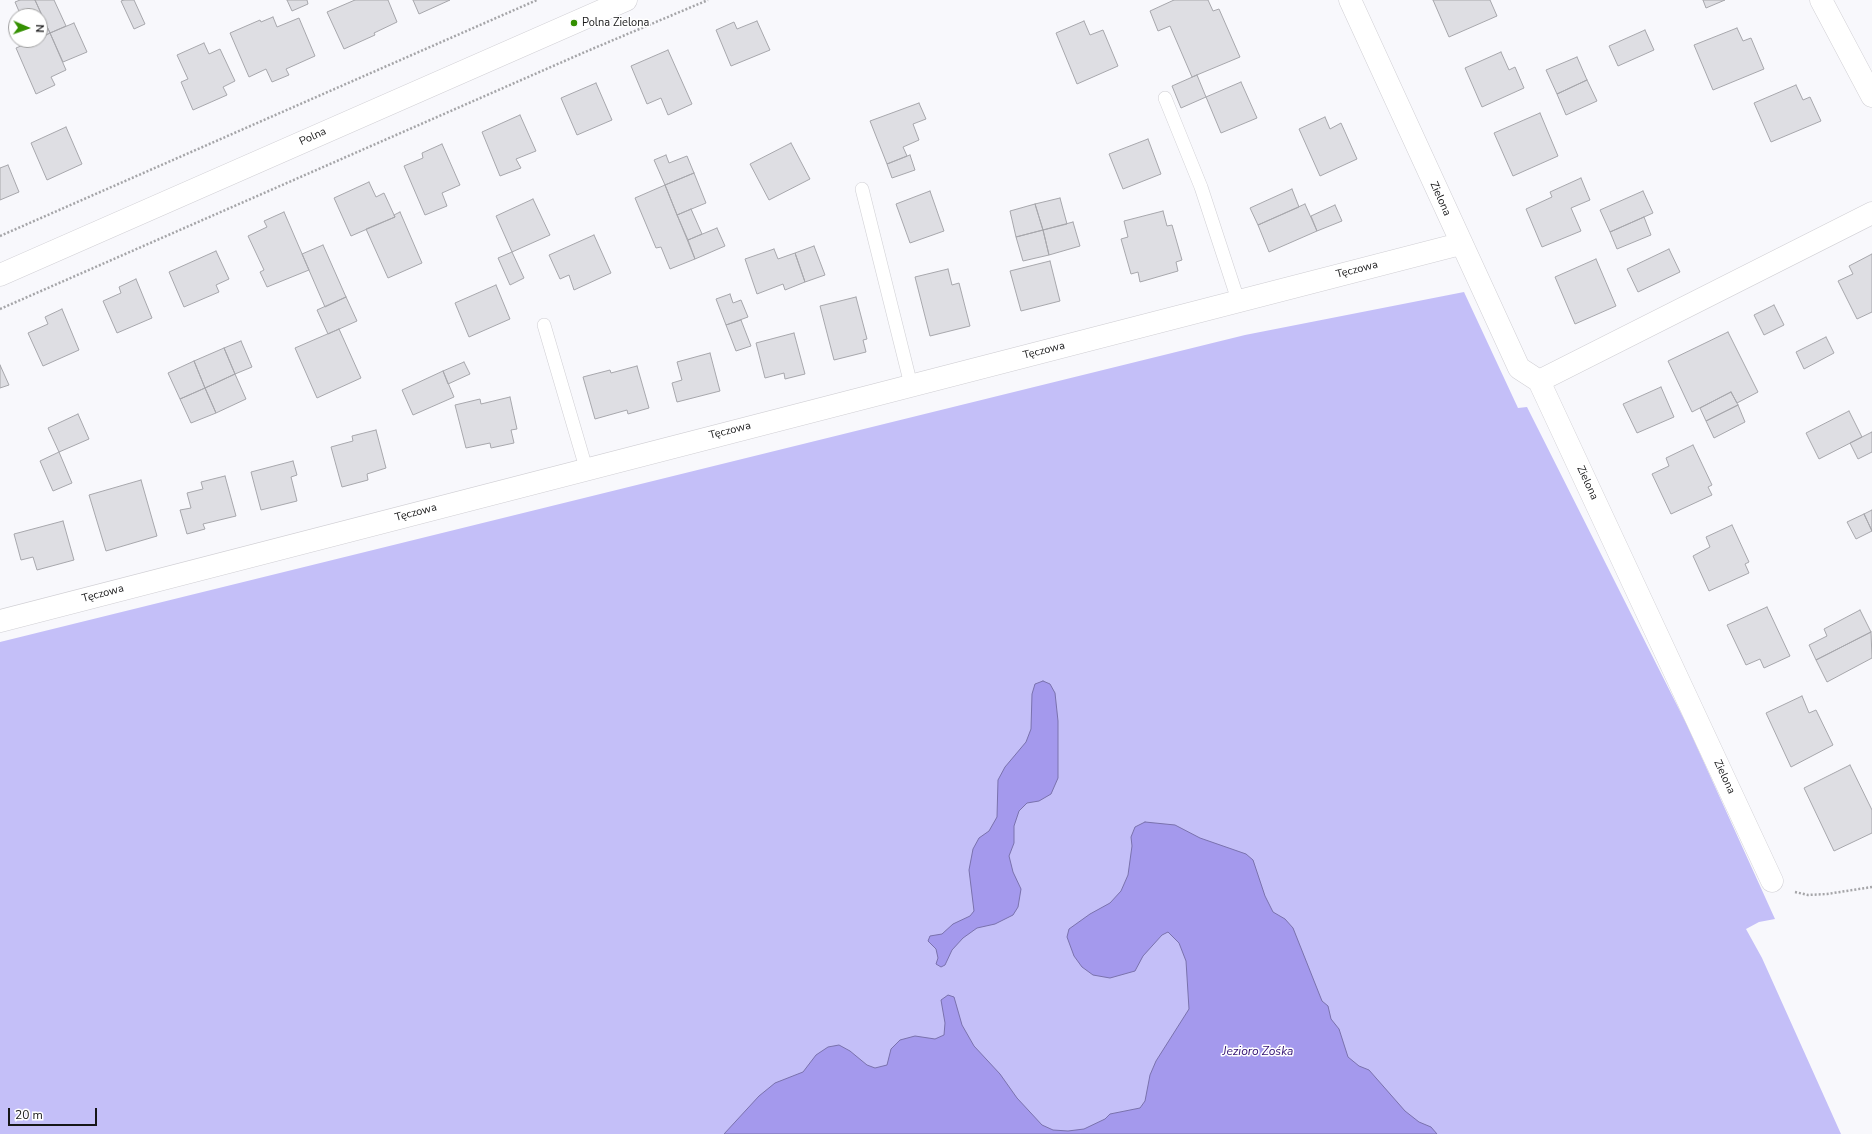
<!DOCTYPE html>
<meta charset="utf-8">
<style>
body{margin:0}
#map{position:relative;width:1872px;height:1134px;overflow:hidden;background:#f8f8fc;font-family:"Nunito Sans",sans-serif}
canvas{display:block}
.north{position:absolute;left:8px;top:8px;width:40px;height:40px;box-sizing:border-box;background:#fff;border:1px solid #a2a2a3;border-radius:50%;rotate:92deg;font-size:11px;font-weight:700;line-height:16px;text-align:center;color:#171718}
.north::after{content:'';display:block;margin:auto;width:14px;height:18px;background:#349001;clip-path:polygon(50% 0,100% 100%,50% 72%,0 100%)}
.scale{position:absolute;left:8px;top:1108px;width:89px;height:18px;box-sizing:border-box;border:2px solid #171718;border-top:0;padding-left:5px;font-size:12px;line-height:14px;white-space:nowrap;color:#171718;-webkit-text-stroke:3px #fff;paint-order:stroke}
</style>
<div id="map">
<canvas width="1872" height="1134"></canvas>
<div class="north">N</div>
<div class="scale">20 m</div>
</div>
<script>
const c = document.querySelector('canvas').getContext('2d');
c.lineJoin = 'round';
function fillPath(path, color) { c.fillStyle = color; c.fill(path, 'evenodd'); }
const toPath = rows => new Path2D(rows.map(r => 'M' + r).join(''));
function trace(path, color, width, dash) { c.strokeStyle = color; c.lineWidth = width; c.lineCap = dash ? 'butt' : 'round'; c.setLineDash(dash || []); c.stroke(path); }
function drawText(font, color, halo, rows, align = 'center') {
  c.font = font + ' "Nunito Sans",sans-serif'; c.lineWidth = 3; c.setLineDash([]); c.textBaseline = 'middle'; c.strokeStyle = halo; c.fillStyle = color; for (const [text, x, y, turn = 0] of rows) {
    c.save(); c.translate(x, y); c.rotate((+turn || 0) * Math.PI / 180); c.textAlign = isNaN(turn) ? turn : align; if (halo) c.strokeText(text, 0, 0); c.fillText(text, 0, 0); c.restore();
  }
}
const green = toPath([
 [1464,292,1518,408,1527,407,1687,725,1775,919,1759,922,1746,929,1762,958,1841,1134,0,1134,0,642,1245,335]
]);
const water = toPath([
 [1043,681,1050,684,1055,693,1058,721,1058,778,1051,794,1039,801,1027,803,1019,811,1014,826,1014,843,1009,856,1013,872,1021,889,1018,907,1013,915,995,924,977,928,963,938,952,950,945,965,941,967,936,964,938,958,936,949,928,941,930,936,942,934,953,924,970,916,974,911,969,870,973,849,979,838,989,831,997,817,998,780,1005,767,1026,742,1031,729,1032,694,1035,684,1043,681],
 [1145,822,1175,825,1200,838,1246,854,1253,860,1265,896,1273,912,1285,919,1293,928,1322,1001,1328,1006,1331,1019,1339,1029,1348,1057,1359,1066,1369,1070,1405,1111,1419,1122,1431,1127,1437,1134,724,1134,759,1096,775,1083,803,1072,816,1055,828,1047,839,1045,850,1051,867,1065,875,1068,887,1065,891,1049,900,1040,915,1036,935,1039,944,1035,945,1023,941,1000,948,995,954,997,962,1025,974,1046,1000,1074,1017,1098,1042,1125,1053,1130,1068,1131,1084,1129,1105,1119,1110,1114,1140,1108,1145,1101,1150,1075,1156,1061,1189,1009,1186,961,1179,943,1168,932,1162,935,1143,956,1135,971,1110,978,1093,975,1082,967,1074,956,1067,937,1069,929,1090,914,1110,903,1121,891,1128,875,1132,846,1131,837,1135,827,1145,822]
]);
const building = toPath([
 [20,0,35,0,50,33,40,38,40,16,21,16,15,2,20,0],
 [35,0,54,0,66,26,50,33,35,0],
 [124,0,134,0,145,24,134,29,121,1,124,0],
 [287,0,307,0,308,4,292,11,287,0],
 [355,0,388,0,397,22,374,33,375,35,344,49,327,12,355,0],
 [413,0,450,0,419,14,413,0],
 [1174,0,1208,0,1213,11,1219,9,1240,57,1192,77,1170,26,1158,31,1150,11,1174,0],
 [1433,0,1490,0,1497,16,1449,37,1433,0],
 [1703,0,1725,0,1706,8,1703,0],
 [273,17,277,27,299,18,315,56,286,69,289,75,272,82,266,69,249,77,230,33,260,20,261,22,273,17],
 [757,21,770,50,731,66,716,30,734,22,737,29,757,21],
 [1084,21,1090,35,1103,30,1118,66,1077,84,1056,33,1084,21],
 [74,23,87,52,63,62,50,33,74,23],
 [1737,28,1743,41,1751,38,1764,69,1713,90,1694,45,1737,28],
 [1645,30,1654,50,1618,66,1609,46,1645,30],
 [50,33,66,70,51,77,55,85,36,94,16,48,35,40,40,40,40,38,50,33],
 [204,43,209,54,220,49,235,81,223,87,227,95,193,110,181,82,188,79,177,55,204,43],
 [668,50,692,104,668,115,661,98,647,104,631,66,668,50],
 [1501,52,1509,70,1515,67,1524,88,1482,107,1465,68,1501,52],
 [1577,57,1587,80,1557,94,1546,70,1577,57],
 [1197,75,1206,97,1181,108,1172,86,1197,75],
 [1587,80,1597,101,1566,115,1557,94,1587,80],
 [1241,82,1257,118,1221,133,1206,97,1241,82],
 [596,83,612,120,577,135,561,98,596,83],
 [1796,85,1803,100,1810,97,1821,121,1771,142,1754,103,1796,85],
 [919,103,926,119,913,124,919,140,903,147,907,156,887,164,870,121,919,103],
 [1540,113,1558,156,1513,176,1494,133,1540,113],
 [520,115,536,151,516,159,521,168,500,176,482,132,520,115],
 [1325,117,1330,129,1341,123,1357,159,1320,176,1299,129,1325,117],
 [66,127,82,164,47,180,31,143,66,127],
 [1148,139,1161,174,1123,189,1109,154,1148,139],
 [791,143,810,179,769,200,750,164,791,143],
 [442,144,460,185,442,193,447,206,425,215,404,166,423,158,422,153,442,144],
 [666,155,669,163,687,156,694,173,665,185,654,160,666,155],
 [910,155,915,170,892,178,887,164,910,155],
 [8,165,19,192,0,200,0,168,8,165],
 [694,173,706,203,677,215,665,185,694,173],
 [1581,178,1590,200,1571,208,1581,231,1542,247,1526,209,1552,197,1550,192,1581,178],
 [369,182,376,197,384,193,395,217,351,236,334,198,369,182],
 [665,185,695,259,670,269,661,247,656,248,635,198,665,185],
 [1292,189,1299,207,1258,225,1250,208,1292,189],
 [930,191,944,231,910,243,896,204,930,191],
 [1643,191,1653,213,1610,232,1600,210,1643,191],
 [1060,198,1067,224,1043,230,1035,204,1060,198],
 [533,199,550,235,512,252,496,216,533,199],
 [1035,204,1043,230,1016,237,1010,211,1035,204],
 [1305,204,1317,231,1269,252,1258,225,1305,204],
 [1335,205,1342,221,1317,231,1311,216,1335,205],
 [691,209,702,234,688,240,677,215,691,209],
 [1163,211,1167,226,1172,225,1182,260,1176,262,1178,271,1140,282,1138,272,1131,274,1121,239,1128,237,1124,221,1163,211],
 [284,212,309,270,267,287,260,272,264,270,248,236,267,227,264,221,284,212],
 [400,212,422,263,388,278,366,229,395,217,394,215,400,212],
 [1644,217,1651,235,1617,249,1610,232,1644,217],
 [1073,222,1080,246,1049,255,1043,230,1073,222],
 [717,228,725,246,695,259,688,240,717,228],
 [1043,230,1049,255,1023,261,1016,237,1043,230],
 [594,235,611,273,574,290,569,275,560,279,549,255,594,235],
 [323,245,346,297,325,307,302,254,323,245],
 [814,246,825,275,805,282,795,253,814,246],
 [774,249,778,259,795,253,805,282,785,290,783,284,757,294,745,259,774,249],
 [1669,249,1680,272,1638,292,1627,269,1669,249],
 [216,251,229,279,216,285,219,292,184,307,169,272,216,251],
 [512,252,524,278,510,285,498,258,512,252],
 [1872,254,1872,312,1857,319,1838,281,1853,274,1849,266,1872,254],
 [1596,259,1616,306,1575,324,1555,277,1596,259],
 [1050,261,1060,301,1021,311,1010,271,1050,261],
 [948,269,952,285,959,283,970,326,930,336,915,277,948,269],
 [136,279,152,318,117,333,103,301,121,293,119,287,136,279],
 [496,285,510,319,469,337,455,303,496,285],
 [730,294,733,303,741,300,748,317,726,325,716,299,730,294],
 [346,297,357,321,328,334,317,310,346,297],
 [856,297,867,339,863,340,866,352,834,360,820,306,856,297],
 [1774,305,1784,325,1764,335,1754,315,1774,305],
 [62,309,79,350,43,366,28,333,48,324,45,317,62,309],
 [741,320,751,346,736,351,726,325,741,320],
 [339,329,361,378,317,398,295,348,339,329],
 [1728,332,1758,392,1737,403,1731,392,1692,412,1668,361,1728,332],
 [794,333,805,374,785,379,784,373,765,378,756,343,794,333],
 [1826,337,1834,353,1804,369,1796,352,1826,337],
 [241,341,252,367,235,374,224,348,241,341],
 [224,348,235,374,205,388,194,361,224,348],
 [710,353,720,391,677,402,672,383,682,380,677,362,710,353],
 [194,361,205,388,180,399,168,373,194,361],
 [464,362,470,374,448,384,443,371,464,362],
 [0,365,9,385,0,388,0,365],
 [637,366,649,408,628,414,627,410,595,419,583,377,610,370,611,373,637,366],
 [443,371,454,397,413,415,402,390,443,371],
 [235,374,246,399,216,413,205,388,235,374],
 [1661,387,1674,417,1637,433,1623,404,1661,387],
 [205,388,216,413,191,423,180,399,205,388],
 [1731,392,1738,405,1706,421,1700,408,1731,392],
 [510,397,517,429,511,430,514,443,491,448,490,443,466,448,455,405,480,399,481,404,510,397],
 [1738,405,1745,422,1714,438,1706,421,1738,405],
 [1849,411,1862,437,1819,459,1806,433,1849,411],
 [78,414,89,439,59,452,48,428,78,414],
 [376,430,386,468,367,474,368,480,342,487,331,447,353,441,352,436,376,430],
 [1872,432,1872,452,1858,459,1850,443,1872,432],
 [1693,445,1712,485,1708,487,1712,495,1671,514,1652,474,1669,466,1666,458,1693,445],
 [59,452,72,483,53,491,40,461,59,452],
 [293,461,297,475,291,477,297,501,261,510,251,472,293,461],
 [225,476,236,516,203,524,205,529,187,534,180,510,191,508,187,493,203,489,201,482,225,476],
 [141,480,157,536,106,551,89,495,141,480],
 [1872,510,1872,531,1864,514,1872,510],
 [1864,514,1872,531,1856,539,1847,522,1864,514],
 [63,521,74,560,37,570,33,557,21,560,14,534,63,521],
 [1732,525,1749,562,1745,564,1749,573,1709,591,1693,556,1710,547,1706,537,1732,525],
 [1767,607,1790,656,1764,668,1760,659,1746,665,1727,625,1767,607],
 [1860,610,1871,632,1816,660,1809,645,1827,636,1824,629,1860,610],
 [1871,632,1872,658,1827,682,1816,660,1871,632],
 [1802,696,1809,713,1816,710,1833,745,1791,767,1766,713,1802,696],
 [1850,765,1872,810,1872,833,1834,851,1804,788,1850,765]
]);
const path = toPath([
 [0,236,537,0],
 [0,309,585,52,708,0],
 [1795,892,1808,895,1827,894,1872,887]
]);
const lane = toPath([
 [1165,98,1201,187,1238,300],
 [862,189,911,385],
 [544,325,586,468]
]);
const street = toPath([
 [1350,0,1519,368,1539,381,1772,881],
 [1821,0,1872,96],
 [1539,381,1872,213],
 [0,621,1460,244]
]);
const secondary = toPath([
 [0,275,626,0]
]);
const markers = [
 [574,23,4,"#349001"]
];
const poiNames = [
 ["Polna Zielona",582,23]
];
const streetNames = [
 ["Polna",313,137,-24],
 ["Zielona",1440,199,66],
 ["Tęczowa",1357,270,-14],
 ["Tęczowa",1044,351,-14],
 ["Tęczowa",730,431,-14],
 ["Zielona",1587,483,65],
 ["Tęczowa",416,513,-15],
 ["Tęczowa",103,594,-15],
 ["Zielona",1724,777,65]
];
const waterNames = [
 ["Jezioro Zośka",1258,1052]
];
fillPath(green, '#c4bff8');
fillPath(water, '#a499ed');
trace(water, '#7a72ad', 1);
fillPath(building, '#dedee3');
trace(building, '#a7a7ac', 1);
trace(lane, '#d0cfd4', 14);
trace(street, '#d0cfd4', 23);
trace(secondary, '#d0cfd4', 23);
trace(path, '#a5a5a8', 2.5, [2, 2]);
trace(lane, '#fff', 13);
trace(street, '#fff', 22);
trace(secondary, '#fff', 22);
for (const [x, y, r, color] of markers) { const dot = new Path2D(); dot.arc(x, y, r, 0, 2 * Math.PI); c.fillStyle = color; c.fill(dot); trace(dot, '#fff', 1.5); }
drawText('11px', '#171718', '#fff', poiNames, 'left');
drawText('11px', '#171718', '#fff', streetNames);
drawText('italic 12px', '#311072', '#fff', waterNames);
</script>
